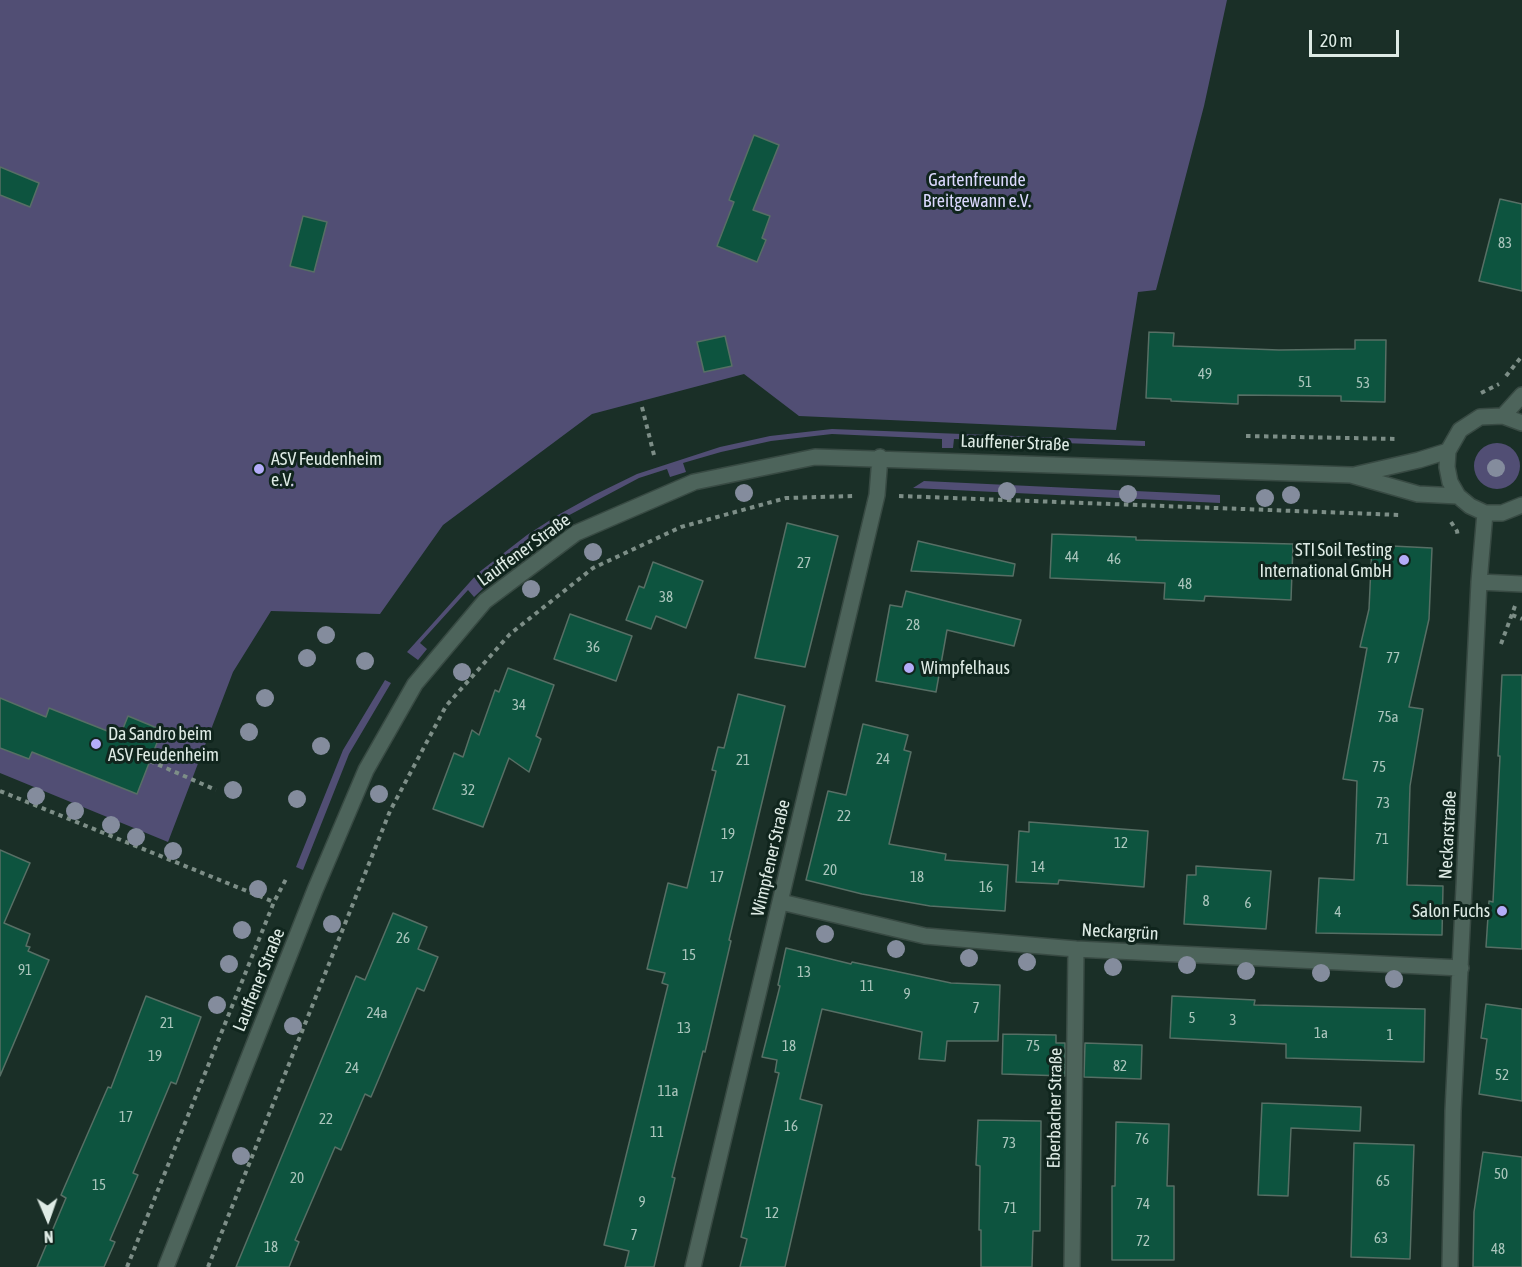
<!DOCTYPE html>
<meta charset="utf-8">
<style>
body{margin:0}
#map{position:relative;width:1522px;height:1267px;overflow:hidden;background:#1a2f27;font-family:"Asap Condensed",sans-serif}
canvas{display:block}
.north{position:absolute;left:18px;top:1189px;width:60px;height:60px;-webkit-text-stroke:4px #10251d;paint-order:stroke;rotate:178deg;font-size:16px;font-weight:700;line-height:24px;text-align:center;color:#deebe5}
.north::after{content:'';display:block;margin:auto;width:21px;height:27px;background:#deebe5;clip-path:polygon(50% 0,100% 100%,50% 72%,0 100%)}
.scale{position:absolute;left:1309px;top:30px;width:90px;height:27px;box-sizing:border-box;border:3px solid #deebe5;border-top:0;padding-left:8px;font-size:18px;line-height:21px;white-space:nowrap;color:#deebe5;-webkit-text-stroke:4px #10251d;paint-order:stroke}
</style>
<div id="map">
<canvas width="1522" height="1267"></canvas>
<div class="north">N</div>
<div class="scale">20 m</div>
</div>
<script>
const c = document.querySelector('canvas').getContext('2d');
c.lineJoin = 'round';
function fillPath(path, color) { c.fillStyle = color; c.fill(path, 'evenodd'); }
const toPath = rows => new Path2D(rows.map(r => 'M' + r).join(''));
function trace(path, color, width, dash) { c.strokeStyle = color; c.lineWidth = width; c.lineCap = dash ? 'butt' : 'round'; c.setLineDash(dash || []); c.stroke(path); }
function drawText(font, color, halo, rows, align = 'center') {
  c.font = font + ' "Asap Condensed",sans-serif'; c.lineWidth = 6; c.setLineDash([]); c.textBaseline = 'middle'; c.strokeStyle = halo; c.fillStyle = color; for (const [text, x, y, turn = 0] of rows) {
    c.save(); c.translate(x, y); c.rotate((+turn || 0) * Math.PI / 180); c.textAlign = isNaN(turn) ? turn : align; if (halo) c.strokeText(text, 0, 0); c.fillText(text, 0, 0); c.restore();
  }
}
const green = toPath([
 [0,0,1227,0,1204,106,1156,290,1138,292,1116,430,799,416,744,374,592,414,443,525,380,614,271,611,233,672,168,842,0,773],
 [832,429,1145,441,1145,446,954,439,953,448,942,448,942,439,832,434,771,441,721,452,683,463,686,472,670,477,667,469,639,478,560,520,531,539,482,577,488,584,474,597,468,590,420,643,427,649,418,660,407,652,478,573,527,535,558,515,594,495,637,474,720,447,770,436],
 '1474 466a23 23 0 1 1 46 0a23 23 0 1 1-46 0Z',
 [924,481,1220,495,1220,503,913,488],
 [385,680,391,683,349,754,303,870,296,867,343,750]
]);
const building = toPath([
 [754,135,779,145,753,210,770,216,762,238,766,240,757,262,717,246,734,202,729,200,754,135],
 [0,167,39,183,30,207,0,195,0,167],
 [1500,199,1522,204,1522,291,1479,281,1500,199],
 [303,216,327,222,314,272,290,266,303,216],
 [1149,332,1174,333,1173,346,1279,350,1355,349,1355,340,1386,340,1385,402,1341,401,1341,396,1238,395,1238,404,1171,401,1171,399,1146,398,1149,332],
 [725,336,732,366,704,372,697,342,725,336],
 [787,523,838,536,805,667,755,658,787,523],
 [1052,534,1136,537,1136,540,1293,544,1291,600,1205,596,1204,601,1164,599,1165,583,1050,578,1052,534],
 [918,541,1015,564,1013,576,911,571,918,541],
 [1372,545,1432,548,1429,619,1409,707,1423,709,1410,786,1407,885,1443,886,1442,935,1316,933,1319,878,1354,880,1357,781,1343,779,1367,648,1360,647,1369,609,1372,545],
 [653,562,703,581,686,628,656,616,651,629,626,620,639,586,644,588,653,562],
 [906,591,1021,620,1014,646,947,630,936,692,876,681,890,605,902,607,906,591],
 [570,614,632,636,616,681,554,659,570,614],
 [508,668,554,685,536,736,541,739,529,772,509,758,483,827,433,809,454,753,463,757,472,730,479,735,495,690,499,692,508,668],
 [1502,675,1522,675,1522,949,1486,947,1489,901,1493,902,1500,756,1498,756,1502,675],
 [738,694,785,706,729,940,731,941,705,1052,703,1051,672,1177,675,1178,654,1267,625,1267,629,1251,604,1245,668,985,662,983,665,973,647,969,668,883,687,888,716,771,712,770,718,747,724,748,738,694],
 [0,698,46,717,49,708,120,736,128,716,162,730,137,794,32,752,29,759,0,748,0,698],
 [863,724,908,735,904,750,911,752,889,844,946,854,945,860,1008,865,1005,911,930,906,862,894,806,880,828,791,846,795,863,724],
 [1029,822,1148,831,1144,887,1059,880,1058,884,1016,882,1019,831,1029,832,1029,822],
 [0,850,30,863,4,923,30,934,26,946,30,947,28,951,49,960,0,1076,0,850],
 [1196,866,1271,871,1266,929,1184,924,1187,875,1196,875,1196,866],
 [393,913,427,927,418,949,438,957,424,991,417,988,371,1097,365,1094,341,1150,335,1147,295,1240,299,1242,289,1267,236,1267,356,976,365,980,393,913],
 [786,948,851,964,852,962,951,983,1000,985,998,1041,947,1041,945,1061,919,1059,922,1032,822,1009,800,1099,822,1105,785,1267,740,1267,747,1239,741,1237,779,1073,775,1072,777,1060,762,1057,780,986,778,985,786,948],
 [146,996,201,1017,176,1084,171,1082,133,1173,138,1175,110,1240,115,1242,104,1267,37,1267,66,1198,61,1195,108,1087,111,1088,146,996],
 [1172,996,1255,1000,1254,1005,1425,1009,1424,1062,1286,1058,1286,1044,1170,1038,1172,996],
 [1486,1004,1522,1009,1522,1101,1479,1094,1487,1039,1481,1038,1486,1004],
 [1003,1034,1056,1035,1056,1043,1065,1043,1065,1076,1002,1074,1003,1034],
 [1085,1043,1142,1045,1141,1079,1084,1077,1085,1043],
 [1262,1103,1361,1107,1360,1131,1291,1128,1288,1196,1258,1195,1262,1103],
 [978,1120,1041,1121,1040,1231,1033,1231,1032,1267,981,1267,981,1230,979,1230,980,1166,976,1165,978,1120],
 [1116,1122,1169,1124,1167,1186,1174,1186,1174,1260,1112,1260,1112,1186,1115,1186,1116,1122],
 [1354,1143,1414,1145,1410,1259,1351,1257,1354,1143],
 [1483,1152,1522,1157,1522,1267,1473,1267,1474,1212,1483,1152]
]);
const path = toPath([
 [1506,376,1522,356],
 [1481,393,1499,384],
 [642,407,655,459],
 [1246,436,1399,439],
 [899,496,1401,515],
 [1451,522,1457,531,1458,537],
 [1512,615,1522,619],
 [1501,644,1515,606],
 [150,761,216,790],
 [0,791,274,902],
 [127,1267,274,902,286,879],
 [208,1267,390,811,446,706,510,634,593,568,681,527,786,498,853,496]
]);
const minor = toPath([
 [1503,416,1522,395],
 [1522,423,1503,416,1480,417,1460,430,1448,451,1447,467,1450,482,1458,496,1470,506,1485,513,1502,513,1522,505],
 [1354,475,1419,460,1448,451],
 [1479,582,1522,584],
 [781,902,925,936,1076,949,1461,968],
 [166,1267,315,890,366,770,415,684,485,601,576,533,694,482,815,457,1351,475,1418,494,1458,496],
 [693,1267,877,495,880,457],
 [1072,1267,1076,949],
 [1450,1267,1453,1111,1479,582,1485,513]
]);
const trees = [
 [1496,468],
 [1007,491],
 [744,493],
 [1128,494],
 [1291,495],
 [1265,498],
 [593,552],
 [531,589],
 [326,635],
 [307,658],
 [365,661],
 [462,672],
 [265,698],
 [249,732],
 [321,746],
 [233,790],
 [379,794],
 [36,796],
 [297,799],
 [75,811],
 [111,825],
 [136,837],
 [173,851],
 [258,889],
 [332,924],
 [242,930],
 [825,934],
 [896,949],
 [969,958],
 [1027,962],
 [229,964],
 [1187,965],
 [1113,967],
 [1246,971],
 [1321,973],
 [1394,979],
 [217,1005],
 [293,1026],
 [241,1156]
];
const markers = [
 [259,469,6,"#b4acf9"],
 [1404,560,6,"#b4acf9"],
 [909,668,6,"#b4acf9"],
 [96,744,6,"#b4acf9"],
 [1502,911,6,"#b4acf9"]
];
const numberNames = [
 ["83",1505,243],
 ["49",1205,374],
 ["51",1305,382],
 ["53",1363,383],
 ["44",1072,557],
 ["46",1114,559],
 ["27",804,563],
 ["48",1185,584],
 ["38",666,597],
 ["28",913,625],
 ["36",593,647],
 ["77",1393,658],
 ["34",519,705],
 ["75a",1388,717],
 ["24",883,759],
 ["21",743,760],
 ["75",1379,767],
 ["32",468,790],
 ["73",1383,803],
 ["22",844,816],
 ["19",728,834],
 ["71",1382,839],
 ["12",1121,843],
 ["14",1038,867],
 ["20",830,870],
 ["17",717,877],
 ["18",917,877],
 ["16",986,887],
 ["8",1206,901],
 ["6",1248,903],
 ["4",1338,912],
 ["26",403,938],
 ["15",689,955],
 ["91",25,970],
 ["13",804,972],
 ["11",867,986],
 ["9",907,994],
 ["7",976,1008],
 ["24a",377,1013],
 ["5",1192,1018],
 ["3",1233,1020],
 ["21",167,1023],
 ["13",684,1028],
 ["1a",1321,1033],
 ["1",1390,1035],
 ["18",789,1046],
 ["75",1033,1046],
 ["19",155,1056],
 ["82",1120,1066],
 ["24",352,1068],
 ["52",1502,1075],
 ["11a",668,1091],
 ["17",126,1117],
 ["22",326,1119],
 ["16",791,1126],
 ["11",657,1132],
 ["76",1142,1139],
 ["73",1009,1143],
 ["50",1501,1174],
 ["20",297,1178],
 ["65",1383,1181],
 ["15",99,1185],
 ["9",642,1202],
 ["74",1143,1204],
 ["71",1010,1208],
 ["12",772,1213],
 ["7",634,1235],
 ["63",1381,1238],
 ["72",1143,1241],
 ["18",271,1247],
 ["48",1498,1249]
];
const parkNames = [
 ["Gartenfreunde",977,180],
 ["Breitgewann e.V.",977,201]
];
const streetNames = [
 ["Lauffener Straße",1015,443,2],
 ["Lauffener Straße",524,550,-36],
 ["Neckarstraße",1448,835,-87],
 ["Wimpfener Straße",771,858,-77],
 ["Neckargrün",1120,932,3],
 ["Lauffener Straße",259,980,-68],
 ["Eberbacher Straße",1055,1108,-89]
];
const poiNames = [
 ["ASV Feudenheim",271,459],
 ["e.V.",271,480],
 ["STI Soil Testing",1392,550,"right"],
 ["International GmbH",1392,571,"right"],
 ["Wimpfelhaus",921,668],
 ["Da Sandro beim",108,734],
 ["ASV Feudenheim",108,755],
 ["Salon Fuchs",1490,911,"right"]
];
fillPath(green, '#514e74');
fillPath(building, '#0d543f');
trace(building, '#576f65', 1.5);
trace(minor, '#384a43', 18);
trace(path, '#7d8e87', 4, [4.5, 4.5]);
trace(minor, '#4d645b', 15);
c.fillStyle = '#848c9d';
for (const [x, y] of trees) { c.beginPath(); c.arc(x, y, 9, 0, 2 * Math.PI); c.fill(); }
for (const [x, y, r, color] of markers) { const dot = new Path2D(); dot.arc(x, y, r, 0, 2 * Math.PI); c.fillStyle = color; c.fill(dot); trace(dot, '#10251d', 2); }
drawText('15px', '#aac5bc', null, numberNames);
drawText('18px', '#dbd9fe', '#10251d', parkNames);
drawText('18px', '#deebe5', '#10251d', streetNames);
drawText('18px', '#deebe5', '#10251d', poiNames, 'left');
</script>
